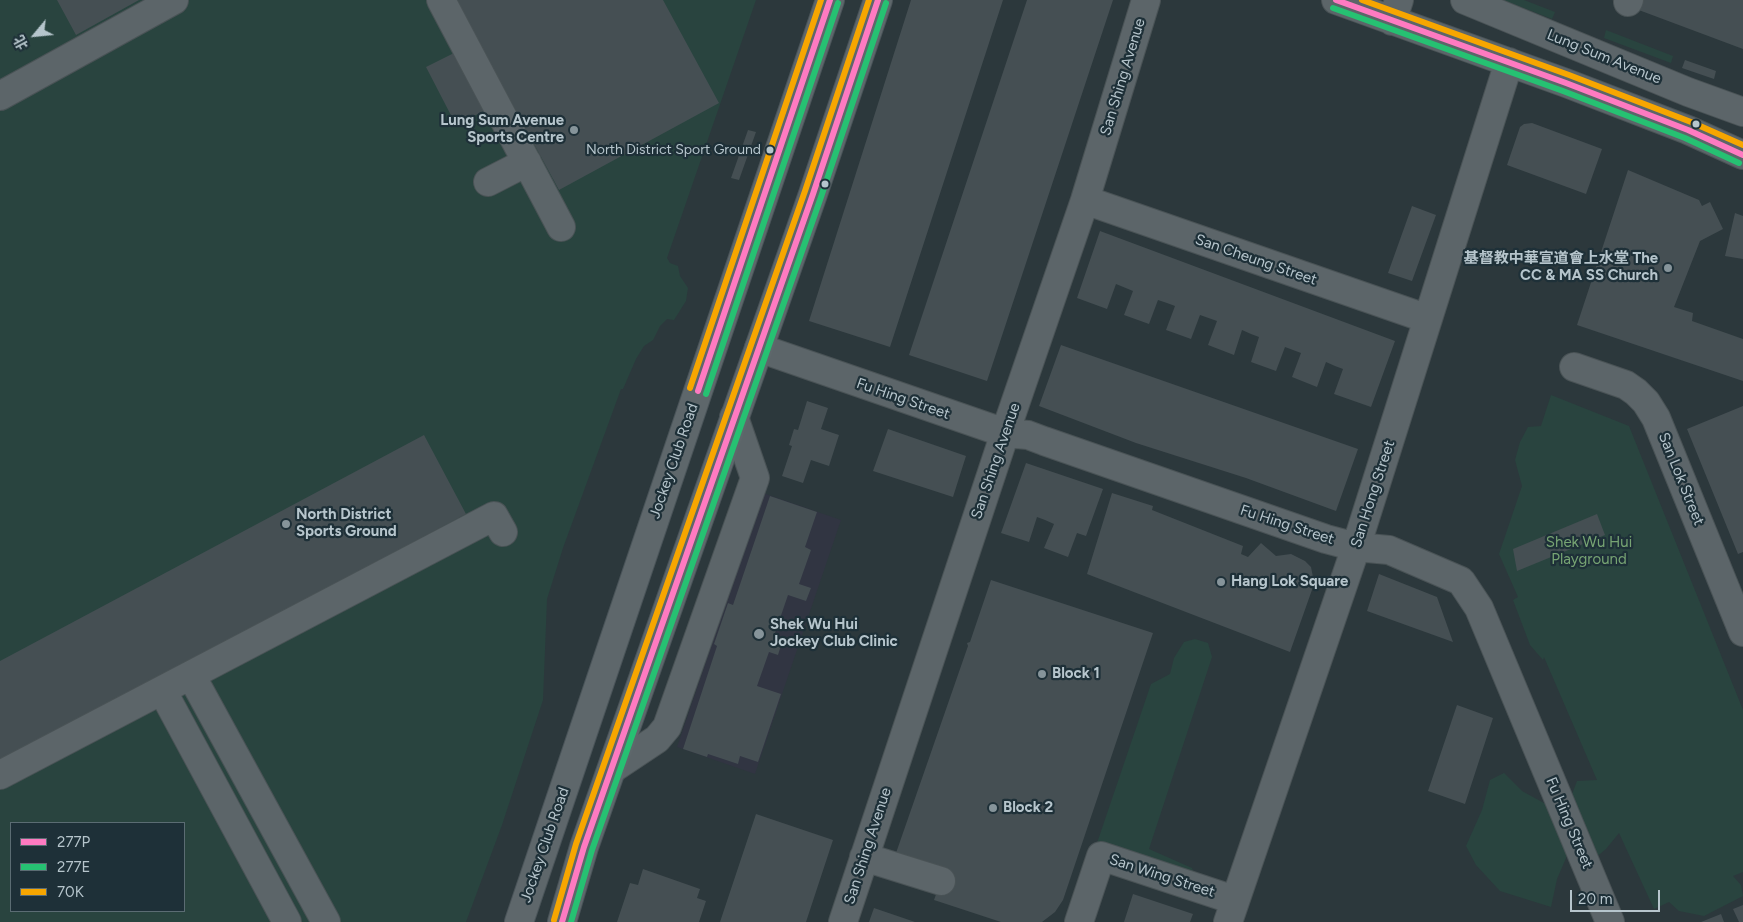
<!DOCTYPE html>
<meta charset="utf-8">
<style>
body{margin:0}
#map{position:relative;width:1743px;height:922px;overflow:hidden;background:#2c383c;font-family:Figtree,"Noto Sans SC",sans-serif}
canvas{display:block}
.legend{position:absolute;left:10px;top:822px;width:175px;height:90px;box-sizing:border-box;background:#1e3038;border:1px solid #5b6c73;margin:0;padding:6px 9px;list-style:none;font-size:15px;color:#b6c5cc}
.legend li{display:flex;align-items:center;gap:10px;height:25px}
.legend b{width:25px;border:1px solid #5b6c73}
.north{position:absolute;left:10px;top:10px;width:50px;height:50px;-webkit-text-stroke:4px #1e3038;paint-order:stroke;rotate:242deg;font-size:14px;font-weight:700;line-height:20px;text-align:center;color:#b6c5cc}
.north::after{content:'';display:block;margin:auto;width:18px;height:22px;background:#b6c5cc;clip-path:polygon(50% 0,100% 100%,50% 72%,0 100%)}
.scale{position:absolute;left:1570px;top:890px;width:90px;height:22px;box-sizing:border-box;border:2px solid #b6c5cc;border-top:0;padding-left:6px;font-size:15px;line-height:18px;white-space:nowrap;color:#b6c5cc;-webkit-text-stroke:4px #1e3038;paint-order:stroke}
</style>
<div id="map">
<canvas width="1743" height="922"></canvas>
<ul class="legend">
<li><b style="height:6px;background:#fe7ac1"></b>277P</li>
<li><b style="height:6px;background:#26c172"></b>277E</li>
<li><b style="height:6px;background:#f7a600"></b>70K</li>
</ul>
<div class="north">北</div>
<div class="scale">20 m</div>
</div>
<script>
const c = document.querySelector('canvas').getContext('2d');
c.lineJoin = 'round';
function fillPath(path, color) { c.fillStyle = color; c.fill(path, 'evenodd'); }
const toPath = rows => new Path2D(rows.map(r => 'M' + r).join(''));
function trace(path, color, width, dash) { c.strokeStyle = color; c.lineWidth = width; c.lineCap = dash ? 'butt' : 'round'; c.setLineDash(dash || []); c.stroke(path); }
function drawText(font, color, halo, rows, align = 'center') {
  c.font = font + ' Figtree,"Noto Sans SC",sans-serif'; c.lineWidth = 4.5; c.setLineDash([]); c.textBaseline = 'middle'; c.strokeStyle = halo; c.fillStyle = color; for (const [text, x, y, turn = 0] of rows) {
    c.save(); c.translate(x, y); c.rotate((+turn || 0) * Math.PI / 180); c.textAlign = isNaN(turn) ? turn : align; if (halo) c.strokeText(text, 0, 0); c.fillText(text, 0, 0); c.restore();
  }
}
const medical = toPath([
 [763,493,841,520,755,774,677,747]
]);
const green = toPath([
 [0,0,756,0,667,258,670,263,678,266,680,276,688,288,686,301,674,320,667,319,660,326,653,340,644,346,636,359,623,389,621,389,563,548,547,599,543,700,502,825,466,922,0,922],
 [11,823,184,823,184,911,11,911],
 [1503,0,1524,0,1555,12,1552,19],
 [1606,30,1673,56,1671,63,1604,38],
 [1551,395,1629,426,1743,710,1743,872,1733,876,1741,885,1743,896,1704,916,1679,911,1669,902,1654,909,1619,833,1606,849,1595,858,1571,797,1577,781,1597,780,1544,657,1543,660,1530,645,1513,600,1518,597,1499,554,1522,486,1515,460,1520,442,1528,427,1541,426],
 [1195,639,1208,643,1212,657,1149,849,1192,868,1196,880,1179,898,1150,882,1107,867,1097,843,1151,684,1170,674,1174,658,1184,642],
 [1504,773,1522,791,1553,808,1569,851,1557,879,1551,907,1500,891,1476,865,1466,846,1482,810,1490,780]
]);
const building = toPath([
 [57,0,139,0,76,35],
 [456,0,663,0,719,103,559,190],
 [911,0,1003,0,890,347,809,321],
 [1027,0,1113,0,987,381,909,355],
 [1612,0,1743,0,1743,49],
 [454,53,484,111,456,125,426,67],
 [1685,60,1716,71,1714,79,1682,68],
 [1532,123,1602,149,1586,194,1507,165,1520,127,1524,124],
 [748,130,756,132,739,180,731,178],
 [1628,170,1699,200,1702,206,1710,202,1723,229,1700,241,1674,307,1693,313,1692,321,1743,339,1743,381,1577,325],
 [1412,206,1436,215,1412,281,1388,273],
 [1735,213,1743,216,1743,259,1725,256],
 [1100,231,1395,341,1371,407,1334,394,1343,369,1335,366,1326,362,1317,387,1292,377,1301,353,1285,347,1276,371,1251,362,1259,337,1251,334,1242,330,1234,355,1208,345,1217,321,1200,315,1191,339,1166,330,1175,306,1167,303,1158,300,1149,324,1124,315,1133,291,1116,284,1107,309,1077,298],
 [1061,345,1358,449,1336,511,1246,478,1136,443,1039,406],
 [807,401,828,408,821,429,839,435,829,466,811,460,803,483,782,476,792,446,789,445,794,429,798,430],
 [1743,406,1743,552,1738,554,1687,429],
 [888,429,966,456,953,497,873,471],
 [424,435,466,514,0,762,0,661],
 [1026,463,1103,489,1086,536,1077,533,1068,557,1044,548,1054,524,1045,520,1037,517,1029,542,1001,533],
 [1112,493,1153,506,1152,510,1243,546,1241,554,1248,557,1261,543,1276,556,1291,554,1305,561,1311,567,1313,577,1313,587,1290,652,1087,574],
 [770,496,817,512,805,547,811,550,799,584,811,588,806,601,788,595,773,639,782,642,778,655,769,652,757,686,781,694,758,762,740,756,738,764,708,754,707,757,683,749,717,646,714,644,728,603,733,605],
 [1597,514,1605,535,1517,571,1513,549],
 [1379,574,1437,597,1453,642,1367,611],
 [991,580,1153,633,1063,900,1055,912,1042,922,1001,922,934,900,945,869,896,853,968,646,967,643,970,642],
 [1457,705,1493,718,1465,804,1428,791],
 [756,814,833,840,806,922,720,922],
 [643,869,700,889,697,898,706,901,699,922,617,922,630,883,638,885],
 [1133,894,1193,914,1190,922,1124,922],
 [1743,905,1743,922,1739,922,1733,909],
 [874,908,915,922,869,922],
 [1721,914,1724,922,1701,922]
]);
const minor = toPath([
 [441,0,561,227],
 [1336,0,1566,83,1688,130,1743,155],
 [1465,0,1688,92,1743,112],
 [1628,2,1629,0],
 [1392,21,1399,0],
 [0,96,174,0],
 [488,182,527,162],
 [1085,200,1428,319],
 [759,348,1005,433,1028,435,1044,441,1326,539,1356,547,1389,550,1461,581,1479,608,1610,922],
 [1574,367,1626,385,1636,392,1646,402,1656,418,1743,632],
 [191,675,326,922],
 [162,690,287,922],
 [612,769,657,739,667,727,755,478,734,417],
 [0,775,494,516,503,532],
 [864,857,941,881],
 [843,922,1005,433,1085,200,1146,0],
 [1079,922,1101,856,1222,896],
 [1228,922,1356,547,1509,62]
]);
const major = toPath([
 [519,922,830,0],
 [562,922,584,847,813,194,878,0]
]);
const bus1 = toPath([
 [1336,0,1566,83,1688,130,1743,155],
 [698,391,830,0],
 [562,922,584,847,813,194,878,0]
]);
const bus2 = toPath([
 [1333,8,1563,91,1685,138,1739,163],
 [706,394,838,3],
 [571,922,592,850,821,197,886,3]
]);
const bus3 = toPath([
 [1362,0,1569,75,1691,122,1743,145],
 [690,388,821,0],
 [554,920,576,844,805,191,869,0]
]);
const markers = [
 [1696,124,4.5,"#b6c5cc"],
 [574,130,5,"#86949a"],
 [770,150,4.5,"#b6c5cc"],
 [825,184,4.5,"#b6c5cc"],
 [1668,268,5,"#86949a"],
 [286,524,5,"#86949a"],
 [1221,582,5,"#86949a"],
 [759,634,6,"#86949a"],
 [1042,674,5,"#86949a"],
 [993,808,5,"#86949a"]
];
const busNames = [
 ["North District Sport Ground",761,150]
];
const streetNames = [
 ["Lung Sum Avenue",1604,57,22],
 ["San Shing Avenue",1123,77,-73],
 ["San Cheung Street",1256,260,19],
 ["Fu Hing Street",903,399,19],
 ["Jockey Club Road",674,461,-71],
 ["San Shing Avenue",996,461,-71],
 ["San Lok Street",1681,479,68],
 ["San Hong Street",1373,494,-72],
 ["Fu Hing Street",1287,525,18],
 ["Fu Hing Street",1569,823,67],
 ["Jockey Club Road",545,845,-71],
 ["San Shing Avenue",868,846,-72],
 ["San Wing Street",1162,876,18]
];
const poiNames = [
 ["Lung Sum Avenue",564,121,"right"],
 ["Sports Centre",564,138,"right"],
 ["基督教中華宣道會上水堂 The",1658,259,"right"],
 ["CC & MA SS Church",1658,276,"right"],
 ["North District",296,515],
 ["Sports Ground",296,532],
 ["Hang Lok Square",1231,582],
 ["Shek Wu Hui",770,625],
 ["Jockey Club Clinic",770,642],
 ["Block 1",1052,674],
 ["Block 2",1003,808]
];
const parkNames = [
 ["Shek Wu Hui",1589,543],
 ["Playground",1589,560]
];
fillPath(medical, '#313542');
fillPath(green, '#29443f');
fillPath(building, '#454f53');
trace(minor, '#4a5356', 30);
trace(major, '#4a5459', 30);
trace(minor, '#5c6569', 28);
trace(major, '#5e676b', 28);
trace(bus1, '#fe7ac1', 6);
trace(bus2, '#26c172', 6);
trace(bus3, '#f7a600', 6);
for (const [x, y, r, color] of markers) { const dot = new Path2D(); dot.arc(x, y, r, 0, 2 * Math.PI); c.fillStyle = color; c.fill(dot); trace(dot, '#1e3038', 2); }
drawText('14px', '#b6c5cc', '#1e3038', busNames, 'right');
drawText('15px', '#b6c5cc', '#1e3038', streetNames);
drawText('bold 15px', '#b6c5cc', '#1e3038', poiNames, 'left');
drawText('15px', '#77a473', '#1e3038', parkNames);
</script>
